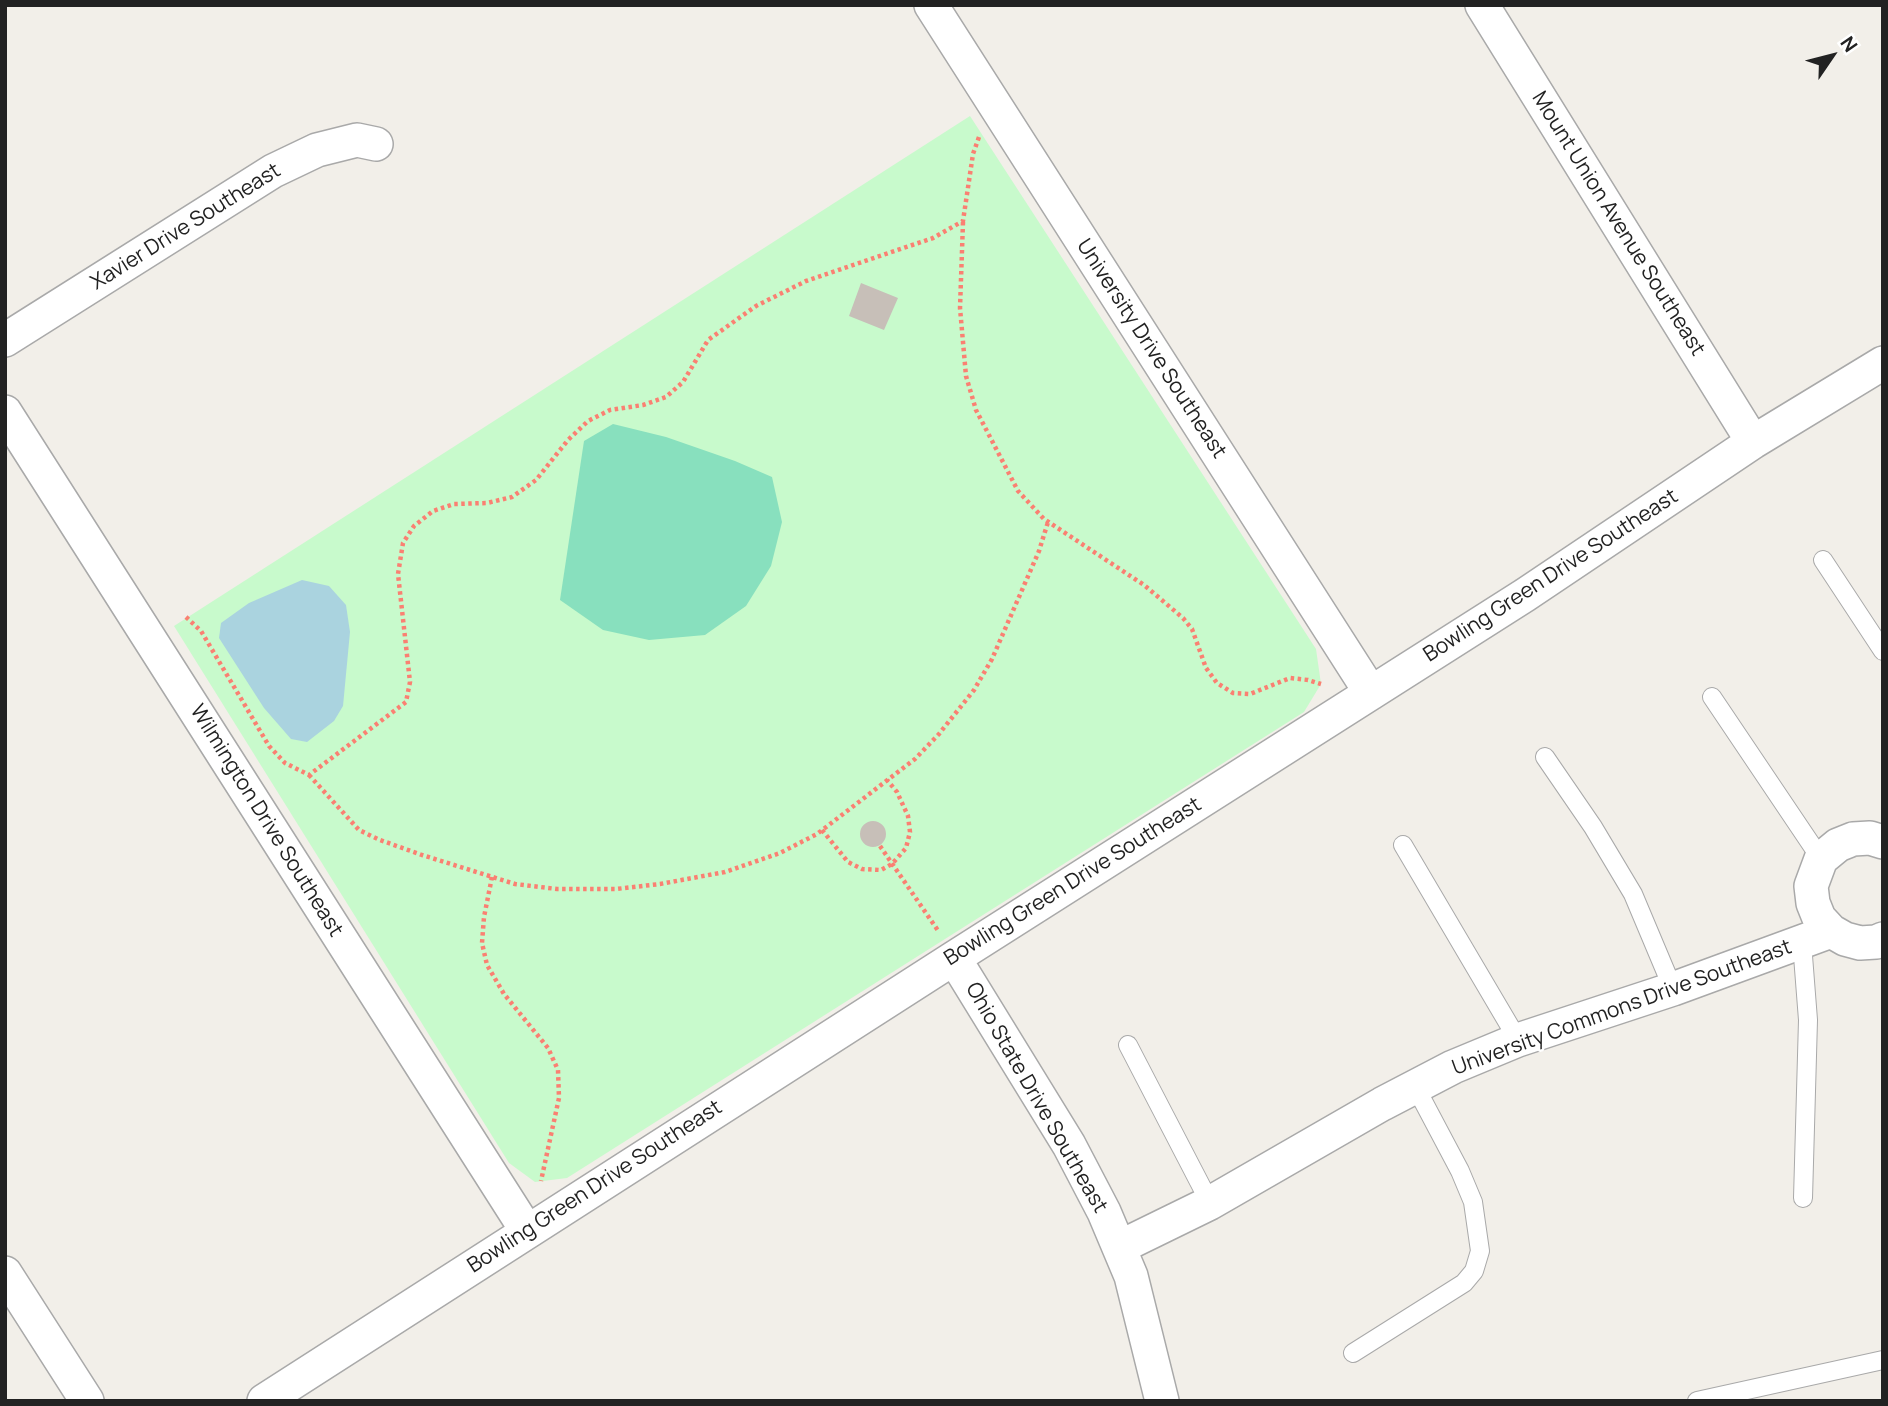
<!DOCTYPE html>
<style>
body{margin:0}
#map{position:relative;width:1888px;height:1406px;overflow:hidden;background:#f2efe9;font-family:Manrope,sans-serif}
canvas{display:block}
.frame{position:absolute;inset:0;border:7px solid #222;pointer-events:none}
.north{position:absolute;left:1797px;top:21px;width:70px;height:70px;-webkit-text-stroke:5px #fff;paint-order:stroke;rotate:55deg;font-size:19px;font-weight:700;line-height:28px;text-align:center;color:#222}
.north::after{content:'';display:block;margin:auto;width:24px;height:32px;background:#222;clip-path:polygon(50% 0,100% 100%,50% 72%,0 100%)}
</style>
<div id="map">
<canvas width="1888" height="1406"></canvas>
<div class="frame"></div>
<div class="north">N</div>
</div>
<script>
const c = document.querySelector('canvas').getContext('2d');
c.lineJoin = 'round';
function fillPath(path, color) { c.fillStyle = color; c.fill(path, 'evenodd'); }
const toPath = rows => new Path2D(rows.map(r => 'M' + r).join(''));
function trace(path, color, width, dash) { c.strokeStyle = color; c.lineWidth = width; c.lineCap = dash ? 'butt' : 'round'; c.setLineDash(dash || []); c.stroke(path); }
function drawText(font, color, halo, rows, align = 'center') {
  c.font = font + ' Manrope,sans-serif'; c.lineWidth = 5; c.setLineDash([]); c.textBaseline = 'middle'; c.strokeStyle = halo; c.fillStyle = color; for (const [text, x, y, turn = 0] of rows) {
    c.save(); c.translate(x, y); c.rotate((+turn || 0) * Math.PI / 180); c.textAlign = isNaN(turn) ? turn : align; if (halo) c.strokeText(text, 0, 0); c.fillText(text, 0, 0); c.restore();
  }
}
const park = toPath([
 [970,116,1316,649,1321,684,1304,712,567,1178,535,1182,509,1163,174,626]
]);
const pitch = toPath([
 [613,424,666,437,735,461,772,477,782,522,771,566,746,606,705,635,649,640,603,630,560,600,584,441]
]);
const water = toPath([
 [302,580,329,586,346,605,350,632,343,706,334,721,307,742,291,739,264,708,219,638,221,623,249,603]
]);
const building = toPath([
 [861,283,898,298,884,330,849,316],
 '860 834a13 13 0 1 1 26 0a13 13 0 1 1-26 0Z'
]);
const path = toPath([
 [963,222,960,308,966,376,976,410,1018,491,1044,519,1144,585,1183,618,1192,629,1206,668,1217,683,1233,693,1250,694,1290,678,1308,680,1321,684],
 [186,617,201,631,269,746,285,763,309,775,406,702,410,682,398,574,403,543,414,526,433,511,454,504,487,503,512,497,536,480,568,440,588,421,610,410,643,405,666,397,683,382,708,340,756,306,806,281,933,238,963,221,973,154,979,137],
 [309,775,359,830,380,840,422,855,515,884,557,889,616,889,660,884,725,872,780,853,817,834,915,759,939,734,974,690,992,659,1039,551,1048,522],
 [822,830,848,862,862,869,881,870,892,864,906,848,910,832,908,816,897,792,887,780],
 [880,846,939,932],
 [492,877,484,917,482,943,487,965,504,994,548,1048,558,1070,559,1098,541,1181]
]);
const service = toPath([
 [1823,560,1883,651],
 [1712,697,1821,859],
 [1545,757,1593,827,1633,894,1673,989],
 [1403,845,1518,1040],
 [1802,943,1808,1020,1803,1198],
 [1128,1045,1210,1203],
 [1353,1353,1464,1283,1474,1271,1480,1251,1473,1202,1460,1171,1415,1086],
 [1697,1401,1883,1360]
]);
const minor = toPath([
 [931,5,1371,693],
 [1482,5,1753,442],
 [5,340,273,171,317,150,357,140,376,144],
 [5,412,527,1231],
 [1883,842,1870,838,1853,839,1838,845,1821,859,1811,886,1813,903,1819,918,1831,931,1845,939,1860,943,1876,942,1883,939],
 [954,958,1069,1145,1104,1212,1131,1276,1162,1401],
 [1120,1247,1210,1203,1382,1104,1453,1067,1518,1040,1673,989,1831,931],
 [5,1273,87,1401],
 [264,1401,954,958,1525,595,1753,442,1883,363]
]);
const streetNames = [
 ["Mount Union Avenue Southeast",1618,224,58],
 ["Xavier Drive Southeast",186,227,-32],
 ["University Drive Southeast",1151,349,57],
 ["Bowling Green Drive Southeast",1551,576,-33],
 ["Wilmington Drive Southeast",266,821,58],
 ["Bowling Green Drive Southeast",1073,882,-32],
 ["University Commons Drive Southeast",1622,1008,-20],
 ["Ohio State Drive Southeast",1036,1098,60],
 ["Bowling Green Drive Southeast",595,1187,-33]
];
fillPath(park, '#c8facc');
fillPath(pitch, '#88e0be');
fillPath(water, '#aad3df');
fillPath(building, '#c7bfb8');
trace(service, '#a9a9a9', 20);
trace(minor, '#a9a9a9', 36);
trace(path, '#fa8072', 4.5, [3.5, 3.5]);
trace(service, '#fff', 18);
trace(minor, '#fff', 33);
drawText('21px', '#222', '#fff', streetNames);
</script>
